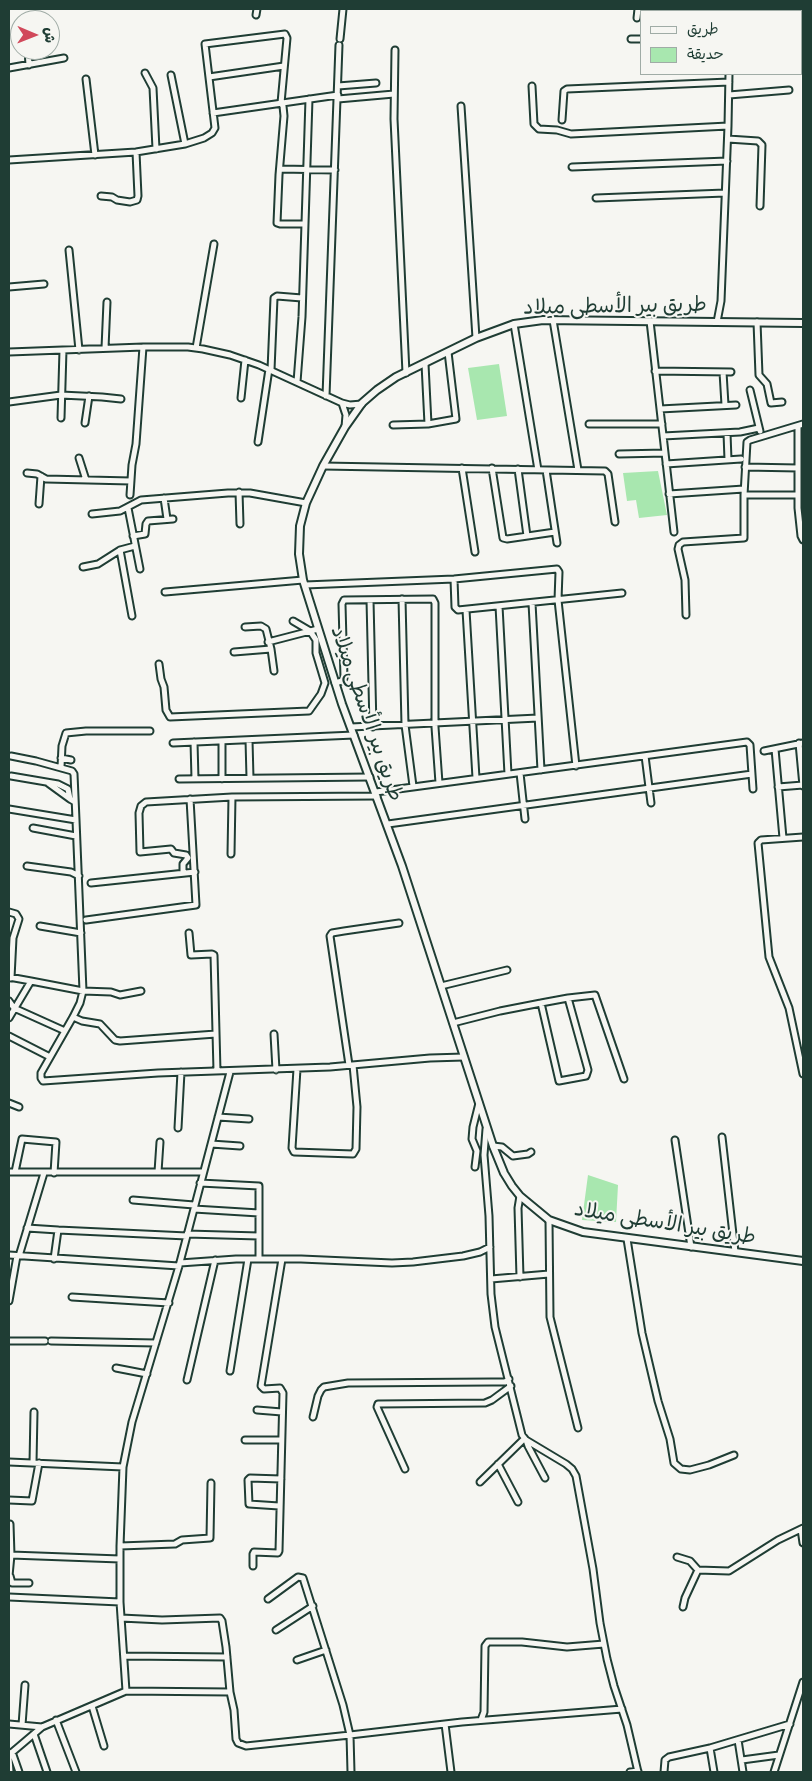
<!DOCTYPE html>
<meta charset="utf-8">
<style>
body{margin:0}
#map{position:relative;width:812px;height:1781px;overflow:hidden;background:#f6f6f2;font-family:Itim,"Playpen Sans Arabic",sans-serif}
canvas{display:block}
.frame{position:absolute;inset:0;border:10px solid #1f3d34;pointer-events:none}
.legend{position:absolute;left:640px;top:10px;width:162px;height:65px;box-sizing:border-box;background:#f6f6f2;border:1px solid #a0aca6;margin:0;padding:6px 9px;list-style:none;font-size:15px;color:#1f3d34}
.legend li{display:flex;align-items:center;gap:10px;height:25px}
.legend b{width:25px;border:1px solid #a0aca6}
.north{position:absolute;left:10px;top:10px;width:50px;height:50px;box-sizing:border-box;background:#f6f6f2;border:1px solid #a0aca6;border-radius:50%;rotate:91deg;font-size:14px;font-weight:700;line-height:20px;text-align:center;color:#1f3d34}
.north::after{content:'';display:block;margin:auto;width:18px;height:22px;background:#d1495b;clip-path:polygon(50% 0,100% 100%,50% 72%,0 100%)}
</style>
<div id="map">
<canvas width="812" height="1781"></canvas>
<div class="frame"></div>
<ul class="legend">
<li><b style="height:6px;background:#f6f6f2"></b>طريق</li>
<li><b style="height:14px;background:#a8e7af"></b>حديقة</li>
</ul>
<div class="north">ش</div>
</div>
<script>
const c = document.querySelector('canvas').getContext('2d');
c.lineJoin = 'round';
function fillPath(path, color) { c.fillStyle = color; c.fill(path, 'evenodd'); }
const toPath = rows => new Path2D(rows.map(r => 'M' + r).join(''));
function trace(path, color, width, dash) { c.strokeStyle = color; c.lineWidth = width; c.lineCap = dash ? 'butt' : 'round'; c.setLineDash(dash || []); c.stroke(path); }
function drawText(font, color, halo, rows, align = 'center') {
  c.font = font + ' Itim,"Playpen Sans Arabic",sans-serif'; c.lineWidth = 4; c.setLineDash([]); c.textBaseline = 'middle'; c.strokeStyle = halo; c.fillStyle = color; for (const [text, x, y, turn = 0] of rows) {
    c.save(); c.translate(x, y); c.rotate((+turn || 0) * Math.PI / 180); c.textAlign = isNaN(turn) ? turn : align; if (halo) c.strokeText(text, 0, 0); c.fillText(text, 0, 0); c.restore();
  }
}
const green = toPath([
 [499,364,507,416,477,420,468,368],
 [658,471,667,515,639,518,636,500,627,501,623,473],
 [588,1175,618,1185,616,1222,582,1220]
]);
const minor = toPath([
 [718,9,719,11],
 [801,13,803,13],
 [256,15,257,9],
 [637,18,638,9],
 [340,39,343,9],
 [631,39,641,39],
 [801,39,803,39],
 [28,50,29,65],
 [395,50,394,119,406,373],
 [9,68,64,58],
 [145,73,153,88,156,149],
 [171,75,185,144,204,138,212,133,215,128,205,44,285,34,287,38,281,103,283,106,284,116,279,175,277,223,280,224,305,224],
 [209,77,284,66],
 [86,79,95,155],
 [338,86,376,83],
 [532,86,534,124,539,129,557,130,571,134,728,126,721,301,717,322],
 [729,95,789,90],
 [338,99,394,94],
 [461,106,476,338],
 [213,113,338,95],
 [562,120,564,91,567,89,729,82],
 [728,126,729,74],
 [728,139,758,141,762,145,760,206],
 [9,160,136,152,185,144],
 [572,167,727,161],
 [280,169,335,170],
 [101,196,112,197,117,200,130,202,137,200,138,196,136,152],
 [596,198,725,193],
 [69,250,79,350],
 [9,287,44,284],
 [553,320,578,470],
 [650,321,674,532],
 [757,322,759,375,767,384,771,403,782,402],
 [514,324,538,470],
 [105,348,107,302],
 [196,348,214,244],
 [9,352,143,347,188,347,203,349,230,355,259,365,342,403,350,405,362,404],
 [425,364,428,424],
 [271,370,274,298,277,296,302,298],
 [655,371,731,372],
 [723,372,725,405],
 [297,382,302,317,309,99],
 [750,390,760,431],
 [326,396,339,45],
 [241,398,245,360],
 [9,402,61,395,102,397,121,399],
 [342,403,346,415,345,427],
 [660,409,736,405],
 [61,418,63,350],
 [85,423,89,396],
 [589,424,662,424],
 [393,425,428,424,456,419,448,352],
 [798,426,798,508,801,536,803,540],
 [727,433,728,460],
 [663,436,740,432,759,428],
 [258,442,269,369],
 [619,454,665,453],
 [79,458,86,480],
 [666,464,741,459],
 [323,466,605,471,608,474,615,522],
 [745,467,798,468],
 [462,468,475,552],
 [492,468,503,538,507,539,555,532],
 [518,469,527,536],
 [546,470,557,543],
 [27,473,37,474,46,479,131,481],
 [239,492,240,524],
 [669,494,744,489],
 [130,495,132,465,136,444,143,347],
 [744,495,798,495],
 [164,498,167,519],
 [39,504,41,476],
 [128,508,140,569],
 [92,514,120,511,141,500,228,493,250,493,306,503],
 [133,536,145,534,146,524,148,521,173,519],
 [120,550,132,616],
 [83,567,98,564,120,550,135,546],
 [454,579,455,607,458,610,622,593],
 [305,585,454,579,557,569,559,572,558,600,576,766],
 [165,592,303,580],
 [402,599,405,725,413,786],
 [370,600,373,727],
 [532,603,541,770],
 [499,606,508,774],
 [466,610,476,778],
 [686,615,685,580,678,549,679,545,683,542,744,538,744,495,747,442,750,440,803,424],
 [245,627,261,626,266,629,271,649,274,671],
 [268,642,318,629],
 [234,652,271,649],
 [159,664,161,679,164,687,166,710,170,717,309,711,321,694,325,683,316,653,316,640,310,631,293,621],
 [335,683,342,681,344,678,342,604,344,600,433,599,435,603,435,727,439,783],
 [351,727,538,718],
 [249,740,250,778],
 [194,742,195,779],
 [173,743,354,735],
 [799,743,803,786],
 [775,749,783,838],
 [764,751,803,743],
 [11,756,36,761,72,771,74,774,76,820],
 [645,756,651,803],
 [61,758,71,760],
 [61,767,62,746,66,733,86,731,150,731],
 [520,773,525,819],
 [11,776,58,784,68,789,70,799,75,802],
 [179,779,370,777],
 [222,779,222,741],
 [48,783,70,799],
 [778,787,803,785],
 [376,792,747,742,750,745,753,789],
 [9,809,76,820,83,991,80,1003,73,1017,41,1073,41,1078,43,1081,158,1073,330,1067,430,1058,464,1057],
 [388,824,752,774],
 [33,828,76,836],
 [803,837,761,840,758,843,769,957,789,1008,803,1074],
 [231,854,232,797],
 [27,866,71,872,79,876],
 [183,873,183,864,188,858,186,855,174,853,171,849,140,852,139,813,141,806,146,802,232,797,377,796],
 [91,883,195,872],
 [9,912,16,914,19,919,13,938,11,978],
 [86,920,196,905,190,799],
 [40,926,81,933],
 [189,933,191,955,212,954,214,955,217,1071],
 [9,977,31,981],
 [441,986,507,970],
 [568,998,595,995,624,1079],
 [9,1001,14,1008,65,1031],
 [73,1017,82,1021,100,1024,115,1040,120,1041,216,1034],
 [9,1018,31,981,83,991,111,992,120,995,141,991],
 [453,1023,500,1011,541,1003,568,998,588,1070,586,1076,559,1081,541,1003],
 [274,1034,276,1070],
 [9,1036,50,1057],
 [349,1065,330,936,332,933,344,931,399,923],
 [297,1069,292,1148,294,1152,353,1154,356,1149,357,1107,353,1065],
 [9,1103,19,1107],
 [218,1117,249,1119],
 [178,1128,181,1072],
 [486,1129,484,1155,489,1216,491,1294,495,1327,522,1435,526,1440,566,1464,572,1469,576,1476,593,1569,600,1623,607,1659,614,1686,627,1725,638,1772],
 [722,1137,735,1252],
 [675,1140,691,1247],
 [211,1144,240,1146],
 [493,1146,502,1147,513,1156,528,1154,531,1152],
 [475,1167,477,1151,472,1139,473,1127,479,1103],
 [9,1172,203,1172],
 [15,1172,22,1139,56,1142,54,1173],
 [158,1172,160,1142],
 [200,1183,259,1186,259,1259],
 [133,1200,194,1205],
 [194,1209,259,1213],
 [549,1220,550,1317,578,1428],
 [27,1228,58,1230],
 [187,1234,259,1236],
 [627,1239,642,1333,658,1401,670,1439,674,1463,681,1469,690,1470,709,1465,734,1455],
 [9,1255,179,1266],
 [19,1256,44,1173],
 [54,1259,58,1230,187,1236],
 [180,1263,236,1259,301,1259,392,1263,413,1262,463,1256,480,1252,490,1247],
 [520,1277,518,1208,520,1196],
 [491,1279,549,1274],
 [72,1297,169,1303],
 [9,1301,17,1256],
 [9,1341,45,1341],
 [51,1341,156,1343],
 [116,1368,147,1374],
 [230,1371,248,1259],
 [187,1380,215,1260],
 [257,1410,282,1412],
 [313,1417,318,1396,321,1390,324,1387,348,1383,492,1382,505,1382,509,1379],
 [245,1440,281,1440],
 [526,1440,528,1446,545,1478],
 [9,1462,123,1467],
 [33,1463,34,1412],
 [498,1464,518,1502],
 [405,1469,377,1407,378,1404,485,1403,492,1400,511,1386],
 [480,1482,524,1439],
 [9,1500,32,1501,39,1463],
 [279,1506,249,1504,248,1480,250,1478,281,1479],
 [10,1524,11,1555],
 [801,1529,803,1543],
 [120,1546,175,1544,182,1540,210,1538,211,1483],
 [677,1557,690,1561,698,1570,729,1571,778,1540,803,1528],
 [253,1566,253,1554,254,1552,278,1553,279,1551,283,1393,280,1388,264,1389,261,1386,282,1259],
 [9,1576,11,1555,120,1559],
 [10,1576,12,1583,29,1583],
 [9,1597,120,1602],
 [268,1599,298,1577,303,1578,343,1705,350,1735,462,1722,622,1709],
 [683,1607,685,1598,698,1570],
 [121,1618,162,1620,220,1618,222,1621,226,1647,230,1692,234,1710,236,1739,238,1743,246,1746,350,1735,351,1772],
 [276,1630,313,1606],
 [124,1656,227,1657],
 [297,1660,326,1650],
 [126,1691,120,1602,120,1546,123,1467,132,1422,179,1266,230,1072],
 [92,1706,104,1746],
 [56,1720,76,1772],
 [481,1720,484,1712,485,1646,488,1642,522,1642,567,1647,604,1644],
 [9,1724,42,1727,126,1691,230,1692],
 [445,1724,451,1772],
 [22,1725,25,1685],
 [34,1734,47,1772],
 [738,1740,743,1772],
 [710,1748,714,1772],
 [12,1752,19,1772],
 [9,1755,42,1727],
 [9,1758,10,1772],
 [742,1760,779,1755],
 [630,1772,638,1771],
 [664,1772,665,1760,669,1757,710,1748,790,1724],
 [774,1772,803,1682]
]);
const major = toPath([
 [803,323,543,320,514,324,476,338,396,377,377,390,362,403,345,427,323,466,306,503,300,526,299,554,303,580,342,704,402,866,493,1146,504,1173,512,1186,520,1196,549,1220,583,1232,803,1261]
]);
const streetNames = [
 ["طريق بير الأسطى ميلاد",615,307,-1],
 ["طريق بير الأسطى ميلاد",366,714,71],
 ["طريق بير الأسطى ميلاد",665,1224,9]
];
fillPath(green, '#a8e7af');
trace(minor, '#1f3d34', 9);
trace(major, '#1f3d34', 10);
trace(minor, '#f6f6f2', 5);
trace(major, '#f6f6f2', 6);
drawText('21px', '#1f3d34', '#f6f6f2', streetNames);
</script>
